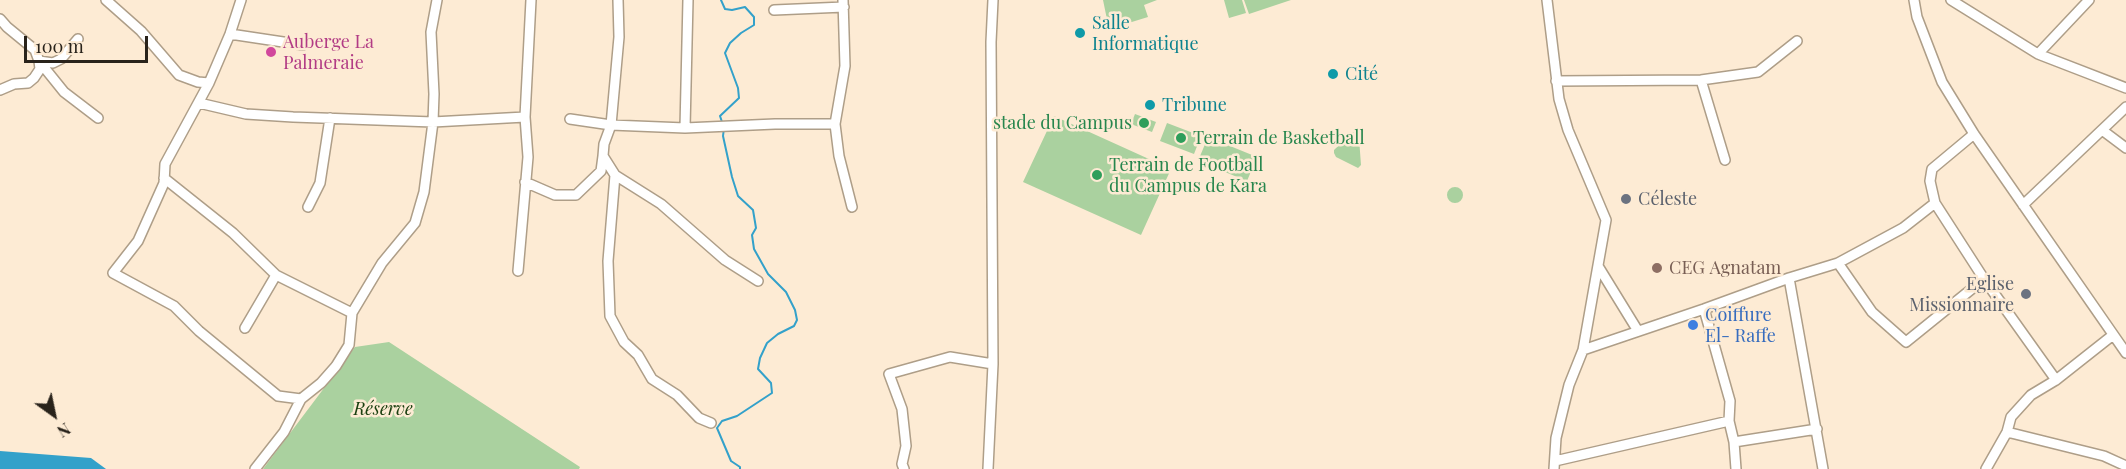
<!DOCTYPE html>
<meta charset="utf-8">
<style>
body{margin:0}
#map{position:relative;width:2126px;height:469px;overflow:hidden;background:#fdebd4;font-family:"Playfair Display",serif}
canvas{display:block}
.north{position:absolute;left:24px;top:385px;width:60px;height:60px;-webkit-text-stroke:4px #fdebd4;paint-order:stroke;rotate:147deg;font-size:16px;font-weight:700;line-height:24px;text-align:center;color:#29231b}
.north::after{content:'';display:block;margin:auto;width:21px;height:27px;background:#29231b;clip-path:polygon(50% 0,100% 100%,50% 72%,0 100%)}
.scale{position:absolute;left:24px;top:36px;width:124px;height:27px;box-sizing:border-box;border:3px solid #29231b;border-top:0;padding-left:8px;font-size:18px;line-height:21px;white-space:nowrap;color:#29231b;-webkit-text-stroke:4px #fdebd4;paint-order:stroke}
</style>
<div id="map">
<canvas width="2126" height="469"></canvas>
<div class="north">N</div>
<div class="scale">100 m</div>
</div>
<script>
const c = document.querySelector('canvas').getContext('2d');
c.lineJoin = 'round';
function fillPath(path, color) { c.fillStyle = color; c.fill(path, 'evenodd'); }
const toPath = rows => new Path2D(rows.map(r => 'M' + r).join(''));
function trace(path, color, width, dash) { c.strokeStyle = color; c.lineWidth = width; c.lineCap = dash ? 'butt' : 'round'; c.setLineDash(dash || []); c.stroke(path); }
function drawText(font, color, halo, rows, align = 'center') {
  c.font = font + ' "Playfair Display",serif'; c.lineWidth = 5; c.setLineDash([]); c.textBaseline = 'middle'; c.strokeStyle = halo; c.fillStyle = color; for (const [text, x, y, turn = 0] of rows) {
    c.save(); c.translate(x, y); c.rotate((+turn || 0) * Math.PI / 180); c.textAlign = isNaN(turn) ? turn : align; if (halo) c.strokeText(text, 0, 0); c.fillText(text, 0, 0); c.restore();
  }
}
const green = toPath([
 [1103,0,1157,0,1144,5,1148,17,1109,29],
 [1224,0,1242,0,1246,13,1229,18],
 [1244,0,1291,0,1249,14],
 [1135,114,1156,122,1152,132,1131,124],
 [1054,116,1171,169,1141,235,1023,182],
 [1167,123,1201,136,1194,154,1160,141],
 [1353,132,1357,133,1359,138,1361,165,1358,168,1336,157,1334,153,1334,150],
 [1208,137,1257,157,1247,181,1198,161],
 '1447 195a8 8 0 1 1 16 0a8 8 0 1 1-16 0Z',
 [389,342,580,467,579,469,263,469,355,347]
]);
const water = toPath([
 [0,451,91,458,106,469,0,469]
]);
const stream = toPath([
 [721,0,725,9,732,10,745,7,754,17,754,25,741,33,730,43,725,53,738,88,739,98,720,116,722,122],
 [724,128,723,136,732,177,738,196,753,210,756,228,752,235,754,249,768,274,786,292,795,310,797,320,794,326,778,334,767,343,760,358,758,369,771,383,772,393,737,416,722,421,717,428,731,461,740,467,740,469]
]);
const minor = toPath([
 [106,0,141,31,179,75,198,82,209,83],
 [241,0,230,34,209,83,165,164,164,183,138,241,113,273,174,306,199,331,278,396,301,399],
 [618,0,619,37,611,125,604,144,603,156,615,175,661,204,725,260,758,281],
 [843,0,845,66,835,124,839,156,852,207],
 [1547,0,1559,99,1568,130,1606,220,1583,350,1569,385,1556,438,1554,469],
 [1914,0,1917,17,1942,82,1974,134,2126,353],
 [1951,0,2038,54,2126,88],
 [774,10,844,7],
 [0,19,7,27,35,50,39,61,40,69,34,78,28,83,14,84,0,90],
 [230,34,303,45],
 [78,39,61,59,53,63,39,61,64,92,98,118],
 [2038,54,2089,0],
 [1701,80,1725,160],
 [1556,81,1701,80,1758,72,1797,41],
 [199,103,246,114,293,117,433,122,525,117],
 [570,119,611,125,685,128,775,124,835,124],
 [685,128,688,0],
 [2102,130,2126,148],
 [1974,134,1932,169,1930,181,1935,203,1984,279,2056,380],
 [615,175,608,261,610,316,624,342,638,355,652,379,677,395,699,418,711,423],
 [164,178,233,233,276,275,352,313],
 [525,182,555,195,576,195,601,171,603,156],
 [2023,205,2126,107],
 [308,207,320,183,330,118],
 [1838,263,1872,312,1906,342,1984,279],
 [1598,266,1638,331],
 [518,271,528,157,525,117,531,0],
 [1789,278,1823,469],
 [1704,309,1730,401,1729,421,1734,442,1736,469],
 [245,328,276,275],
 [1583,350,1704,309,1789,278,1838,263,1903,228,1935,203],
 [2007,432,2011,417,2031,395,2056,380,2113,335],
 [1734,442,1817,429],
 [1555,461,1729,421],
 [255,469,284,432,301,399,321,383,336,366,349,345,352,313,382,263,415,223,424,192,433,122,434,94,431,32,437,0],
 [904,469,902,464,906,446,902,409,889,374,950,357,993,364],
 [988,469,993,364,991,42,993,0],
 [1986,469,2007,432,2104,456,2126,466]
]);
const markers = [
 [1080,33,6,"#0f9aa8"],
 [271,52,6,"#d1479c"],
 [1333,74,6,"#0f9aa8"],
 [1150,105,6,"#0f9aa8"],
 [1144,123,6,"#2e9e5b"],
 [1181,138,6,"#2e9e5b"],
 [1097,175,6,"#2e9e5b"],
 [1626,199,6,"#6b7280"],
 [1657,268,6,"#8d6e63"],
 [2026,294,6,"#6b7280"],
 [1693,325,6,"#3f7fe0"]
];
const cultureNames = [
 ["Salle",1092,23],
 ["Informatique",1092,44],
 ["Cité",1345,74],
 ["Tribune",1162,105]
];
const hotelNames = [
 ["Auberge La",283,42],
 ["Palmeraie",283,63]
];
const leisureNames = [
 ["stade du Campus",1132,123,"right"],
 ["Terrain de Basketball",1193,138],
 ["Terrain de Football",1109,165],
 ["du Campus de Kara",1109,186]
];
const worshipNames = [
 ["Céleste",1638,199],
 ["Eglise",2014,284,"right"],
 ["Missionnaire",2014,305,"right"]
];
const educationNames = [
 ["CEG Agnatam",1669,268]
];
const shopNames = [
 ["Coiffure",1705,315],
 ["El- Raffe",1705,336]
];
const parkNames = [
 ["Réserve",383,409]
];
fillPath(green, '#aad19f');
fillPath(water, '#33a1ca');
trace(stream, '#33a1ca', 2);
trace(minor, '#ae9e88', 12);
trace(minor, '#fff', 9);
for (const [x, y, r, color] of markers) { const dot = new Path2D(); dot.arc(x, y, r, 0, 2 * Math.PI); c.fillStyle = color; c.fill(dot); trace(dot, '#fdebd4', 2); }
drawText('18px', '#0d838f', '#fdebd4', cultureNames, 'left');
drawText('18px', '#b23c85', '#fdebd4', hotelNames, 'left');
drawText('18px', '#27864d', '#fdebd4', leisureNames, 'left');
drawText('18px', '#5b616d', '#fdebd4', worshipNames, 'left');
drawText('18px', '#785e54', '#fdebd4', educationNames, 'left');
drawText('18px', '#366cbe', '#fdebd4', shopNames, 'left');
drawText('italic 18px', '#1b4010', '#fdebd4', parkNames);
</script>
